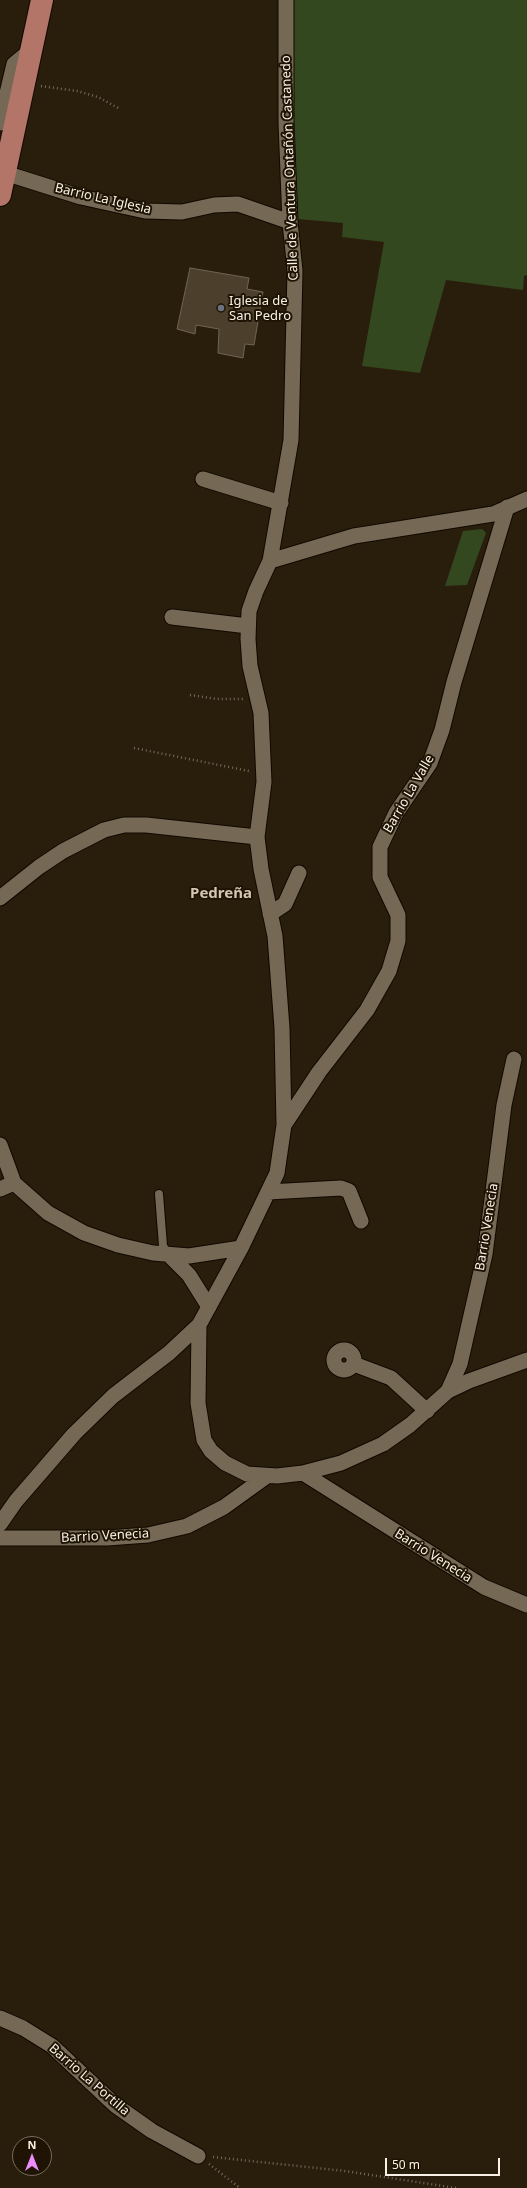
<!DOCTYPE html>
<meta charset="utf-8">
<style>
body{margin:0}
#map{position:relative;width:527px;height:2188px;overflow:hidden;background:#291e0c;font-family:"Noto Sans",sans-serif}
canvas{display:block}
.north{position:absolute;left:12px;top:2136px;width:40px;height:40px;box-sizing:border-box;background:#1f1404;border:1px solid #766c5e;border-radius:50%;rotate:0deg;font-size:11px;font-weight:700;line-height:16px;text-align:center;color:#f9f1e6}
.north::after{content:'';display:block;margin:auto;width:14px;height:18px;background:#ed8cfa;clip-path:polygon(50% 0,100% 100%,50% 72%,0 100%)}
.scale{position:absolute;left:385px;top:2158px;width:115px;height:18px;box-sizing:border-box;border:2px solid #f9f1e6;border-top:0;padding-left:5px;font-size:12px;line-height:14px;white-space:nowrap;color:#f9f1e6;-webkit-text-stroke:3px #1f1404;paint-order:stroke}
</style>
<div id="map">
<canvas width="527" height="2188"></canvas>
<div class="north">N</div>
<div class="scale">50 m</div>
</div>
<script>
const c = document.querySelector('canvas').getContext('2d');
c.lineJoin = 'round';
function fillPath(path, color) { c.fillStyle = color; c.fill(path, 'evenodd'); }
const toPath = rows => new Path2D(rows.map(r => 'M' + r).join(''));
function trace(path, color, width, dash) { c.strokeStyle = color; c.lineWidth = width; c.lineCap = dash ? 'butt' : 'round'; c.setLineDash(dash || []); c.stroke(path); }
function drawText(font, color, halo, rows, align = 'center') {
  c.font = font + ' "Noto Sans",sans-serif'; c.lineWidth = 4; c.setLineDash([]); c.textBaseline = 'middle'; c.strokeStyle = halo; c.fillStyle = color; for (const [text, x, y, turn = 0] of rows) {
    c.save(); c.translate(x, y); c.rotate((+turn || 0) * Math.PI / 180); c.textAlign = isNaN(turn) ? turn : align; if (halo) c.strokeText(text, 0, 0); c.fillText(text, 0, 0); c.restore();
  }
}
const green = toPath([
 [292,0,527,0,527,275,524,276,523,290,446,280,420,373,362,366,384,242,342,237,343,223,298,219,290,53],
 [482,529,486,533,467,585,445,586,463,531]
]);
const building = toPath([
 [190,268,249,278,247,289,263,292,254,345,245,344,243,358,218,353,219,329,196,325,195,334,177,329,190,268]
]);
const path = toPath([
 [41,86,77,91,98,97,120,109],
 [190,695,217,699,243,699],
 [134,748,249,771],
 [213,2157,345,2171,456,2188],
 [209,2164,240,2188]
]);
const service = toPath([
 [159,1194,163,1246,169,1255]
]);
const minor = toPath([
 [0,123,14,64,31,50],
 [5,173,81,197,145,211,182,212,214,205,238,204,290,222],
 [203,479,281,503],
 [270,561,354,536,493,514,527,499],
 [172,617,248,626],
 [0,898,39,867,63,851,104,830,124,825,146,825,257,837],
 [270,914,285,904,299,873],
 [284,1125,319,1072,367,1010,389,971,398,941,398,915,380,877,380,847,396,813,430,763,442,730,454,682,507,507],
 [0,1145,14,1183,48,1213,84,1233,118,1245,153,1253,189,1256,241,1248],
 [0,1189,14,1183],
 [268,1192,341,1188,349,1191,361,1221],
 [169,1255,189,1275,209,1307],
 [199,1325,198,1403,204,1440,211,1451,225,1463,247,1474,277,1476,303,1473,341,1463,383,1444,410,1425,448,1391,469,1381,527,1360],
 '334 1360a10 10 0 1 1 20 0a10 10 0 1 1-20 0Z',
 [354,1364,391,1378,427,1411],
 [448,1391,460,1364,485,1254,504,1105,514,1059],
 [303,1473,484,1587,527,1605],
 [0,1524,16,1501,74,1434,113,1396,169,1353,199,1325,241,1248,277,1173,284,1125,282,1028,275,936,261,869,257,837,264,782,261,713,250,666,248,639,249,611,256,591,270,561,291,440,295,271,290,222,286,123,286,0],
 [0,1538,107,1538,148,1535,187,1526,224,1507,267,1476],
 [0,2018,23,2028,52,2046,115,2105,152,2131,198,2156]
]);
const primary = toPath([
 [0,195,42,0]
]);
const markers = [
 [221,308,4,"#6b7280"]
];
const streetNames = [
 ["Calle de Ventura Ontañón Castanedo",290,168,-92],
 ["Barrio La Iglesia",103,199,13],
 ["Barrio La Valle",409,794,-60],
 ["Barrio Venecia",487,1227,-81],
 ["Barrio Venecia",105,1536,-3],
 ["Barrio Venecia",433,1556,32],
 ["Barrio La Portilla",89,2080,41]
];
const poiNames = [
 ["Iglesia de",229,301],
 ["San Pedro",229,316]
];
const quarterNames = [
 ["Pedreña",221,894]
];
fillPath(green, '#34481f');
fillPath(building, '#4c402d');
trace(building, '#716451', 1);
trace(service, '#110800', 10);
trace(minor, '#110800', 17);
trace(primary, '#110800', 24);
trace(path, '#756b5b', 2.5, [1, 3]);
trace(service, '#756855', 8);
trace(minor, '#756855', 15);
trace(primary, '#b27568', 22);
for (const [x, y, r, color] of markers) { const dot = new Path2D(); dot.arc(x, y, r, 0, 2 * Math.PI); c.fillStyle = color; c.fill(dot); trace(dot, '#1f1404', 1.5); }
drawText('13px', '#f9f1e6', '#1f1404', streetNames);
drawText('13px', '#f9f1e6', '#1f1404', poiNames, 'left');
drawText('bold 15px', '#d3c5af', '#1f1404', quarterNames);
</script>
